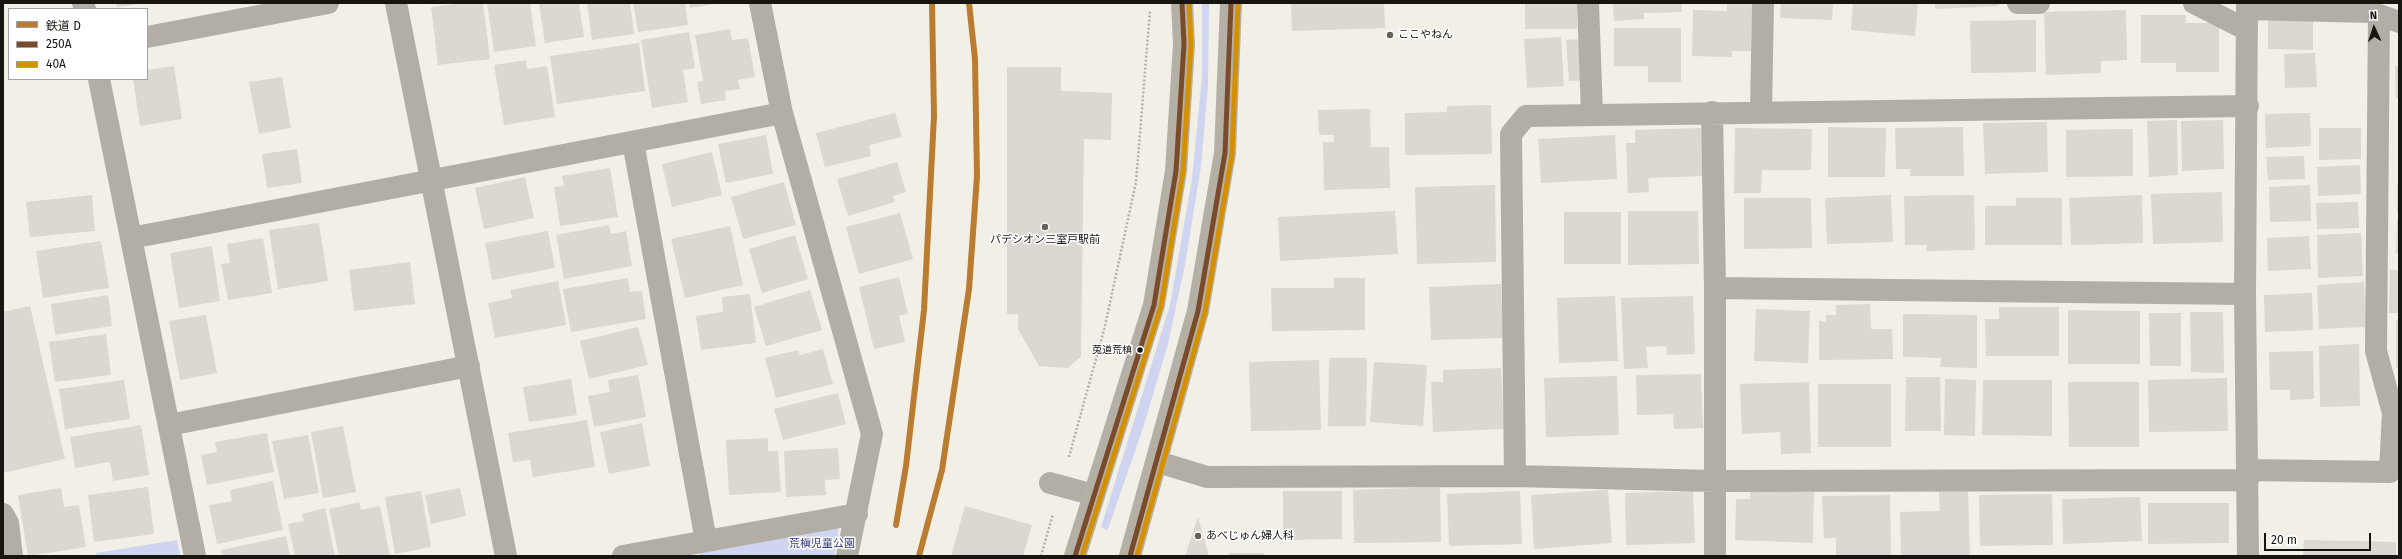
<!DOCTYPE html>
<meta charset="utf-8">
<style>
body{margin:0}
#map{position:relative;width:2402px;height:559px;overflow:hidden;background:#f2efe7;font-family:"Fira Sans","Noto Sans JP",sans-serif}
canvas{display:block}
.frame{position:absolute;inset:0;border:4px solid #171510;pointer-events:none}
.legend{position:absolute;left:8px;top:8px;width:140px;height:72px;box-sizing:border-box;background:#fff;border:1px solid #a2a19f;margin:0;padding:5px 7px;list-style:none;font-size:12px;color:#171510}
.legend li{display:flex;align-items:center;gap:8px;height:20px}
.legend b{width:20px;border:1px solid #a2a19f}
.north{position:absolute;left:2354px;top:8px;width:40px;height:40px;-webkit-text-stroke:3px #fff;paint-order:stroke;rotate:357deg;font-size:11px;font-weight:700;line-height:16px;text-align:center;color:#171510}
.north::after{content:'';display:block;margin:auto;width:14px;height:18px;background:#171510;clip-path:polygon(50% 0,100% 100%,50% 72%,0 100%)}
.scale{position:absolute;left:2264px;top:533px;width:107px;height:18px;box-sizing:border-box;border:2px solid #171510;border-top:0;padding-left:5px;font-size:12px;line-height:14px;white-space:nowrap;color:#171510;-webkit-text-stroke:3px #fff;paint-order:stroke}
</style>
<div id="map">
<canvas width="2402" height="559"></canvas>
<div class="frame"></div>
<ul class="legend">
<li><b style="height:5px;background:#ba7c31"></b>鉄道 D</li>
<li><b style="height:5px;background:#7a4b2a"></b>250A</li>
<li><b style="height:5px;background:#d59002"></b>40A</li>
</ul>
<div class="north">N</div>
<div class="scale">20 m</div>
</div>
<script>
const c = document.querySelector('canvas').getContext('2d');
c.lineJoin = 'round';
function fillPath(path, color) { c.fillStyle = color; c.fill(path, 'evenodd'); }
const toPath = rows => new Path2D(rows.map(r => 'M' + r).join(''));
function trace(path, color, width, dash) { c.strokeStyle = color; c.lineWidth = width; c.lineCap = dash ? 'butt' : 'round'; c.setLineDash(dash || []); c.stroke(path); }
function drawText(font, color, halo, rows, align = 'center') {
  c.font = font + ' "Fira Sans","Noto Sans JP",sans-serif'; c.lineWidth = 3; c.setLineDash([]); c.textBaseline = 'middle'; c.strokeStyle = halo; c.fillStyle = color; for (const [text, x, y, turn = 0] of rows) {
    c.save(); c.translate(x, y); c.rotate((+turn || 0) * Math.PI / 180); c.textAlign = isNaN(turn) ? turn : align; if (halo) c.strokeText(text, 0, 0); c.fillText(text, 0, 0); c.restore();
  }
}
const green = toPath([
 [1202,3,1209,3,1208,85,1201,166,1185,265,1168,344,1143,428,1108,529,1106,530,1101,527,1170,305,1192,179,1202,77],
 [839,528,834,556,700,556,699,552],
 [177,540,180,556,96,556,96,553]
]);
const building = toPath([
 [116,3,139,3,139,4,117,7],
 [463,3,483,3,490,59,438,65,431,7],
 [487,3,530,3,536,46,494,52],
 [539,3,579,3,584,37,545,43],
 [587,3,630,3,634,34,592,40],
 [633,3,685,3,688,25,638,32],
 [689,3,714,3,714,4,690,8],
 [1291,3,1384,3,1385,28,1292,31],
 [1525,3,1577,3,1577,29,1525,29],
 [1613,3,1681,3,1682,12,1644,13,1644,19,1614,21],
 [1727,3,1752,3,1751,51,1732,51,1732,57,1692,56,1693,10,1727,11],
 [1781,3,1833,3,1832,20,1780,18],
 [1853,3,1918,3,1915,36,1851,30],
 [1935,3,1999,3,1999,6,1935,9],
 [2126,10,2127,60,2101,61,2101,73,2046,75,2044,12],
 [2141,15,2186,15,2186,23,2219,23,2219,72,2176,72,2176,63,2141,63],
 [2268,18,2313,18,2313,50,2268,49],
 [2036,20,2036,72,1971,73,1970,21],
 [1614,28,1681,28,1681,82,1648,82,1648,66,1614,66],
 [730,29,732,40,748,38,755,77,738,80,740,89,725,91,726,100,701,104,697,82,703,81,695,35],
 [689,32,695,68,683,70,688,102,652,108,641,40],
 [1561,37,1564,86,1527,88,1524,39],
 [1583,39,1586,80,1569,81,1566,40],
 [639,43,645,91,557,104,550,56],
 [2315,53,2317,87,2285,88,2284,54],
 [526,60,527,69,547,66,555,117,504,125,494,65],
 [174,66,182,119,140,126,133,79,147,79,147,70],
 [2395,66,2399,66,2399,98,2396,98],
 [1007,67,1061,67,1061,91,1112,93,1111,140,1084,139,1081,357,1067,368,1039,366,1018,329,1018,314,1007,314],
 [282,77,291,128,259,134,249,82],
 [1491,105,1492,154,1405,155,1405,113,1447,112,1447,106],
 [1370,109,1371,147,1389,147,1390,188,1324,190,1323,142,1334,142,1334,135,1319,135,1318,110],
 [895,113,902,137,869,145,871,156,825,167,816,133],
 [2310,113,2311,146,2266,148,2265,114],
 [2177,120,2178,175,2149,177,2147,121],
 [2223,120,2224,169,2182,171,2181,121],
 [2047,122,2048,172,1985,174,1983,123],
 [1828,127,1886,128,1885,177,1828,177],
 [1963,127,1964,176,1910,176,1910,169,1896,169,1895,128],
 [1701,128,1702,176,1648,178,1649,192,1628,193,1626,143,1635,143,1635,130],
 [1735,128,1812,129,1811,170,1762,170,1761,193,1734,193],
 [2319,128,2361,128,2361,159,2319,160],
 [2133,129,2133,176,2066,177,2066,130],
 [766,135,773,174,726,183,718,144],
 [1615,135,1617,179,1541,183,1538,139],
 [297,149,302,183,267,188,262,154],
 [712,152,722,195,672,207,662,164],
 [2304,156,2305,179,2268,180,2266,157],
 [897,162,906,192,893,196,895,202,848,216,837,179],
 [2360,165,2361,194,2318,196,2317,167],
 [610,168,618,217,560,226,554,187,564,186,562,176],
 [525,177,534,218,484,229,475,188],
 [784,182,796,225,743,239,731,197],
 [2397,184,2399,184,2399,213,2397,213],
 [1495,185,1496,262,1417,264,1415,187],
 [2310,185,2311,221,2270,222,2269,187],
 [2222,192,2223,242,2153,244,2151,194],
 [92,195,95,231,30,237,26,202],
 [1891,195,1893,242,1827,244,1825,198],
 [1974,195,1975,250,1926,251,1927,245,1905,245,1904,196],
 [2142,195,2143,243,2071,245,2069,198],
 [1744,198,1811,198,1812,248,1744,249],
 [2016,198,2062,198,2062,245,1985,245,1985,206,2016,206],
 [2358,202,2359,228,2317,229,2316,203],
 [1395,211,1398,254,1280,261,1278,217],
 [1628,211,1698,211,1699,264,1628,265],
 [1564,212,1621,212,1621,264,1564,264],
 [900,213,913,259,859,274,846,227],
 [2397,218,2399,218,2399,253,2396,253],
 [319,223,328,281,278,289,269,230],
 [609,225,611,234,626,231,632,266,564,279,556,235],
 [730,226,743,285,685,298,671,239],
 [548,231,555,268,492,280,485,243],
 [2361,233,2363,276,2318,278,2317,235],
 [795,235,808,279,762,293,749,249],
 [2309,236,2311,269,2268,271,2267,238],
 [263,238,272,293,228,300,221,264,230,263,227,244],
 [101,241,109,288,43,298,36,251],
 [212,246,220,301,179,308,170,253],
 [410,262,415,304,354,311,349,270],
 [2390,270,2399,270,2399,313,2389,313],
 [899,277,908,314,899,316,905,342,874,349,859,287],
 [628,278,630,292,642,291,646,319,571,332,563,289],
 [1334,278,1365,278,1365,330,1272,331,1271,288,1334,288],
 [558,281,566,325,495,338,488,303,512,298,510,290],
 [2364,282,2366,327,2319,329,2317,285],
 [1501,284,1503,338,1431,340,1429,287],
 [810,290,822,330,766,346,754,307],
 [2312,293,2313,330,2265,332,2264,295],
 [750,294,756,343,701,350,696,316,723,312,722,297],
 [108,295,112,326,55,335,51,304],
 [1615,296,1618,361,1559,363,1557,298],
 [1693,296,1695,354,1667,355,1666,346,1646,347,1648,368,1624,369,1621,298],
 [1870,304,1871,329,1892,329,1893,359,1819,360,1819,321,1826,322,1826,315,1836,315,1836,305],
 [30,306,65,459,3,473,3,312],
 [1999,307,2059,307,2059,356,1986,356,1985,319,1999,319],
 [1756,309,1810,311,1808,363,1754,361],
 [2068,310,2140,311,2140,364,2068,364],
 [2190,312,2223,312,2224,373,2191,372],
 [2149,313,2181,313,2181,366,2150,366],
 [1903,314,1977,315,1977,368,1940,367,1941,358,1903,357],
 [206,315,217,373,180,380,169,321],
 [2396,320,2399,320,2399,368,2396,368],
 [638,327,648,365,589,379,580,341],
 [106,334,111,375,55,382,49,342],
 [2359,344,2360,406,2320,407,2319,346],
 [823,349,833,384,776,398,765,358,798,350,800,355],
 [2313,351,2314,399,2290,400,2290,390,2270,390,2269,352],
 [1329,358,1367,358,1366,426,1328,426],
 [1319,360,1321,430,1251,431,1249,362],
 [1374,362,1427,365,1423,426,1370,422],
 [1501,368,1504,429,1433,432,1431,382,1443,382,1443,370],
 [1701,374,1703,428,1674,429,1673,414,1637,415,1636,375],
 [638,375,646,417,594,427,588,396,610,392,608,380],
 [1617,376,1619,435,1546,437,1544,378],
 [1906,377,1940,377,1941,431,1905,431],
 [2227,378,2228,431,2149,432,2148,380],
 [571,379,577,415,529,422,523,387],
 [1945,379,1976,380,1975,436,1944,435],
 [124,380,130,419,65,429,59,389],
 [1983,380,2052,380,2052,436,1982,435],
 [1809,382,1811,453,1781,454,1780,432,1742,434,1740,384],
 [2068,382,2139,382,2139,447,2069,447],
 [1818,384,1891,384,1891,447,1818,447],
 [838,393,846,424,783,440,774,409],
 [587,420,595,467,533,477,530,460,513,462,508,433],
 [642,423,650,466,609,474,600,432],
 [141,425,149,475,113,481,110,462,75,468,70,437],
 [343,426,356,492,323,498,311,432],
 [267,433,274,472,207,485,201,455,217,452,215,442],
 [308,435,319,493,284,499,272,441],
 [768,438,768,451,778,451,781,492,729,495,726,440],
 [838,448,840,479,825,480,826,495,786,497,784,451],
 [273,481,283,530,217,544,209,505,232,501,230,490],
 [148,487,154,534,94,542,88,495],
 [1440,487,1441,542,1354,543,1353,490],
 [61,488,64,507,79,505,86,547,28,556,18,495],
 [460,488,466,516,431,524,425,495],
 [1608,490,1612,543,1534,549,1531,495],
 [1750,490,1814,492,1813,543,1735,540,1736,499,1750,499],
 [421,491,431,547,395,554,385,497],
 [1283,491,1342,491,1342,539,1283,540],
 [1520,491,1522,544,1449,546,1447,494],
 [1693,491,1695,543,1626,545,1625,493],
 [1968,491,1970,556,1901,556,1900,512,1940,511,1939,492],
 [2052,494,2053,545,1980,546,1979,495],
 [1890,495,1891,556,1836,556,1836,538,1824,538,1822,496],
 [2140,497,2142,541,2063,544,2062,499],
 [359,502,361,510,380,506,390,556,339,556,329,509],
 [2148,503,2229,503,2229,543,2148,544],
 [965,506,1032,525,1023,556,951,556],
 [325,508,335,556,295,556,288,524,304,521,302,514],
 [1198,517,1209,556,1185,556],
 [286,536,290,556,222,556,221,550],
 [2304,540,2396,542,2396,556,2303,556],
 [1229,553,1264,553,1264,556,1229,556]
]);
const path = toPath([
 [1069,457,1105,326,1136,182,1150,11],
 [1041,556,1053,514]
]);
const minor = toPath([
 [83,3,85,9],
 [396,3,506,556],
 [760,3,782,113,872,434,847,556],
 [1588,3,1592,114],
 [2018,3,2039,3],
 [2194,3,2247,30],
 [2247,3,2245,294,2248,556],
 [2247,9,2371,12,2399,22],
 [147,37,328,3],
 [99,79,195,556],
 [1712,112,1715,288,1715,556],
 [1761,112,1763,3],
 [633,142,706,541],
 [131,238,782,113],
 [1715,288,2245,294],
 [169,425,469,366],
 [1158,462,1207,477,1515,476,1714,481,2248,480],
 [2248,470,2390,472,2393,413,2376,351,2379,15],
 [1515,476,1511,134,1526,116,2248,106],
 [1050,483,1094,495],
 [3,514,8,523,12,556],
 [623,556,857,514]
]);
const major = toPath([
 [1075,556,1154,305,1176,171,1184,44,1182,3],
 [1130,556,1198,311,1225,153,1231,3]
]);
const bus1 = toPath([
 [1075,556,1154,305,1176,171,1184,44,1182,3],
 [1130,556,1198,311,1225,153,1231,3]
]);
const bus2 = toPath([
 [1082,556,1161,306,1183,171,1191,44,1189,3],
 [1137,556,1205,312,1232,154,1238,3]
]);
const rail1 = toPath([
 [896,525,906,466,924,310,934,116,932,3],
 [919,556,942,470,969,289,977,176,975,59,969,3]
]);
const markers = [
 [1390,35,4,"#64615b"],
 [1045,227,4,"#64615b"],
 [1140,350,3.5,"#171510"],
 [1198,536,4,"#64615b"]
];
const busNames = [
 ["莵道荒槙",1132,350]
];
const poiNames = [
 ["ここやねん",1398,35],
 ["パデシオン三室戸駅前",1045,240,"center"],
 ["あべじゅん婦人科",1206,536]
];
const parkNames = [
 ["荒槇児童公園",822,544]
];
fillPath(green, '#cfd5f0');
fillPath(building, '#dad8d1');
trace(path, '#b3b0a9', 2.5, [2, 2]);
trace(minor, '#b2aea6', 22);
trace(major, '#b4b0a6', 22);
trace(bus1, '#7a4b2a', 5);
trace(bus2, '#d59002', 5);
trace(rail1, '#ba7c31', 6);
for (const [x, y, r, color] of markers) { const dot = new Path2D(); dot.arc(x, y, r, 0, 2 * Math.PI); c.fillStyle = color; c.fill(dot); trace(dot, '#fff', 1.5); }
drawText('10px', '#171510', '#fff', busNames, 'right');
drawText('11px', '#171510', '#fff', poiNames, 'left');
drawText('11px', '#333c7f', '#fff', parkNames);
</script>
